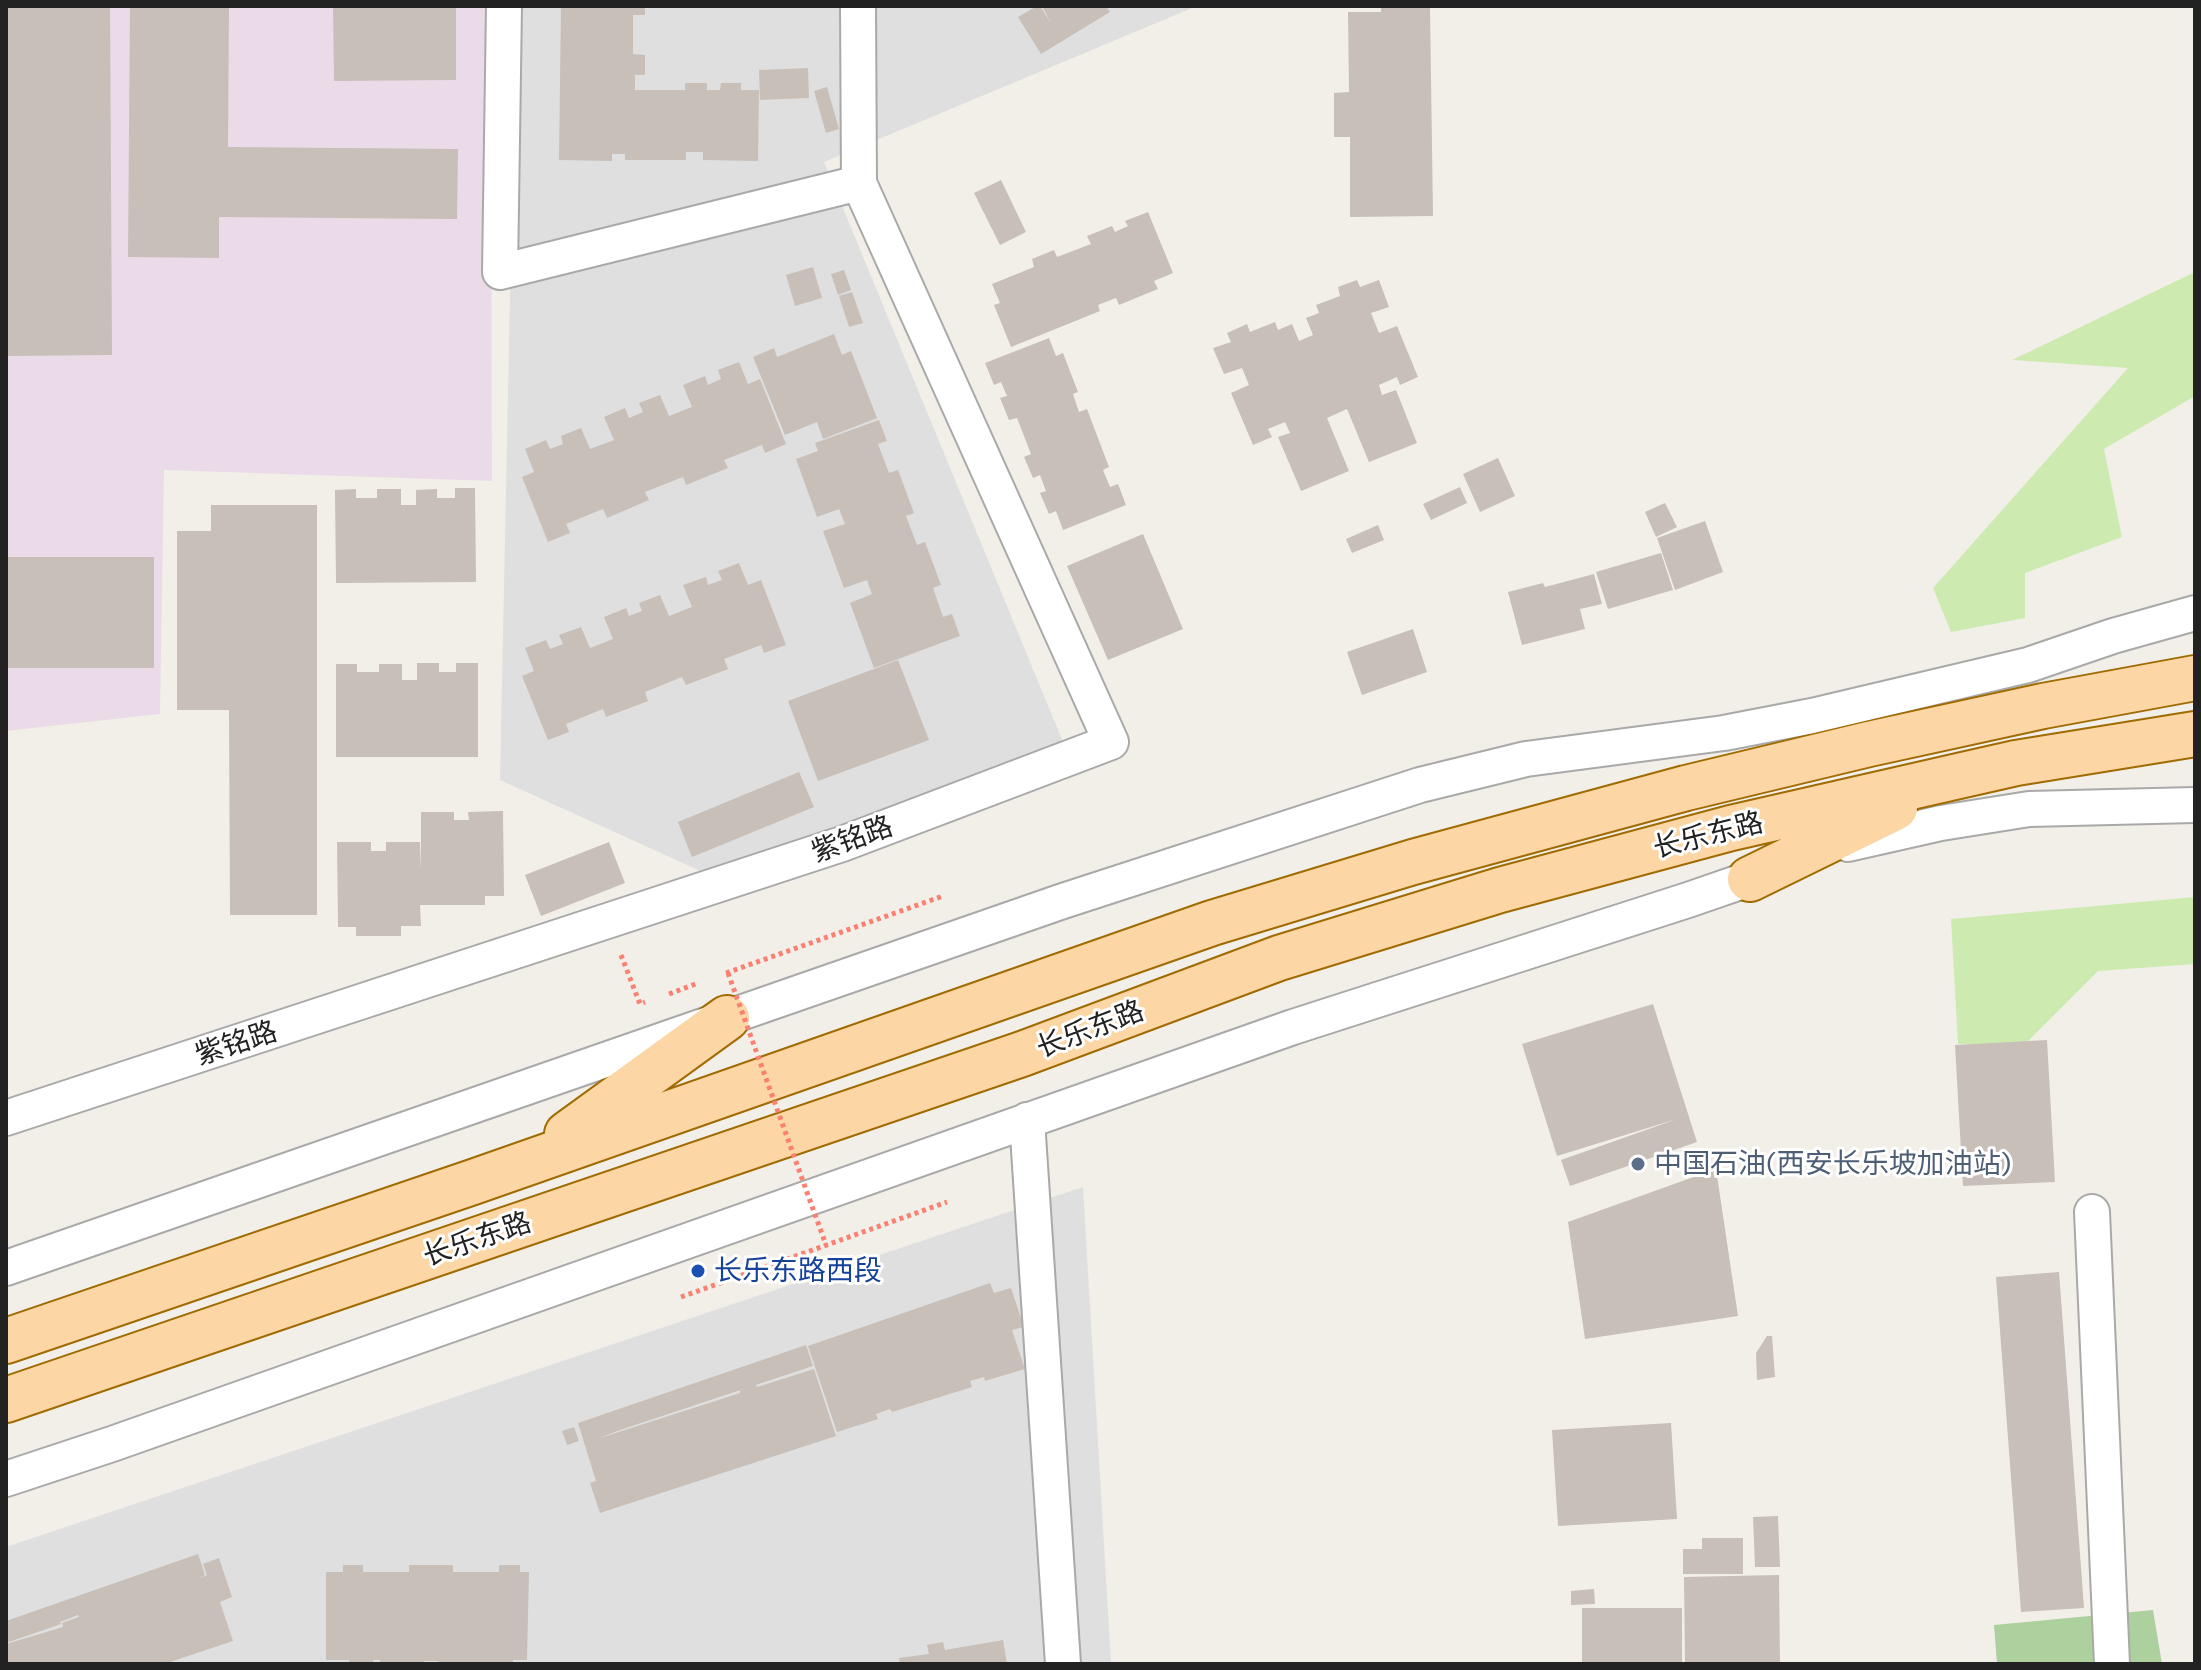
<!DOCTYPE html>
<meta charset="utf-8">
<style>
body{margin:0}
#map{position:relative;width:2201px;height:1670px;overflow:hidden;background:#f2efe9;font-family:Commissioner,sans-serif}
canvas{display:block}
.frame{position:absolute;inset:0;border:8px solid #222;pointer-events:none}
</style>
<div id="map">
<canvas width="2201" height="1670"></canvas>
<div class="frame"></div>
</div>
<script>
const c = document.querySelector('canvas').getContext('2d');
c.lineJoin = 'round';
function fillPath(path, color) { c.fillStyle = color; c.fill(path, 'evenodd'); }
const toPath = rows => new Path2D(rows.map(r => 'M' + r).join(''));
function trace(path, color, width, dash) { c.strokeStyle = color; c.lineWidth = width; c.lineCap = dash ? 'butt' : 'round'; c.setLineDash(dash || []); c.stroke(path); }
function drawText(font, color, halo, rows, align = 'center') {
  c.font = font + ' Commissioner,"Noto Sans SC",sans-serif'; c.lineWidth = 6; c.setLineDash([]); c.textBaseline = 'middle'; c.strokeStyle = halo; c.fillStyle = color; for (const [text, x, y, turn = 0] of rows) {
    c.save(); c.translate(x, y); c.rotate((+turn || 0) * Math.PI / 180); c.textAlign = isNaN(turn) ? turn : align; if (halo) c.strokeText(text, 0, 0); c.fillText(text, 0, 0); c.restore();
  }
}
const residential = toPath([
 [516,6,1197,6,824,162,1063,742,707,874,500,780],
 [1083,1187,1111,1664,6,1664,6,1547]
]);
const industrial = toPath([
 [6,6,491,6,492,481,164,470,160,714,6,731]
]);
const grass = toPath([
 [2195,272,2195,396,2104,449,2122,537,2025,573,2025,618,1951,632,1933,588,2128,368,2012,360],
 [2195,897,2195,964,2098,971,2025,1044,1958,1044,1951,919]
]);
const forest = toPath([
 [2153,1610,2162,1664,1997,1664,1994,1625]
]);
const building = toPath([
 [6,6,110,6,112,355,6,356],
 [130,6,229,6,228,147,458,149,457,219,219,217,219,258,128,257],
 [333,6,456,6,456,80,334,81],
 [561,6,645,6,645,15,633,15,633,54,645,55,645,75,635,75,635,90,685,90,685,83,707,83,707,90,720,90,721,83,741,83,741,90,759,90,758,161,703,160,703,152,686,152,686,160,625,160,625,154,612,154,612,161,559,160],
 [1037,6,1040,6,1051,23,1042,6,1106,6,1110,12,1041,54,1018,17],
 [1381,6,1430,6,1433,216,1350,217,1350,137,1334,137,1334,93,1349,92,1348,12,1381,12],
 [808,68,809,98,760,100,759,70],
 [827,87,839,129,826,133,814,91],
 [1001,180,1026,232,1000,245,974,193],
 [1148,212,1173,273,1154,281,1158,289,1119,305,1116,298,1098,305,1100,311,1011,347,994,305,1000,303,992,284,1034,267,1032,259,1054,250,1057,257,1091,244,1087,236,1112,226,1115,232,1128,226,1125,221],
 [813,267,822,298,795,306,786,275],
 [844,270,851,290,838,295,831,274],
 [1357,280,1360,287,1379,280,1389,307,1371,313,1379,333,1397,326,1418,377,1400,385,1397,377,1379,385,1382,395,1396,390,1417,443,1369,462,1347,409,1327,418,1349,471,1301,491,1278,437,1290,433,1285,422,1268,429,1272,437,1253,445,1231,393,1249,385,1242,368,1224,374,1213,348,1231,342,1227,333,1247,324,1250,332,1275,322,1278,330,1292,324,1299,341,1313,335,1306,318,1319,313,1316,305,1340,296,1338,287],
 [852,292,863,323,849,327,839,296],
 [834,334,842,355,851,351,877,418,823,439,817,422,785,435,753,357,774,348,777,357],
 [1049,338,1056,356,1063,353,1078,392,1073,394,1079,412,1087,409,1109,467,1103,470,1110,487,1118,484,1126,505,1063,530,1056,511,1049,514,1040,493,1046,491,1040,475,1033,478,1024,457,1031,454,1017,418,1009,420,1000,398,1007,396,1001,382,994,385,985,363],
 [739,362,748,384,760,379,786,444,765,453,762,445,724,460,728,468,686,485,683,477,645,492,649,500,607,518,603,509,566,524,570,533,548,542,522,477,534,472,525,449,546,440,550,449,563,444,561,436,581,428,590,449,614,440,604,417,625,408,629,418,643,412,639,403,660,395,669,416,692,407,683,385,705,376,708,385,721,379,718,370],
 [879,420,887,441,878,444,889,473,898,470,914,513,906,516,917,545,925,542,941,585,933,588,943,617,952,614,960,636,874,668,850,603,872,594,867,580,844,588,823,531,845,524,839,509,817,517,796,459,818,451,815,443],
 [1498,458,1515,496,1480,512,1463,474],
 [1460,487,1467,503,1431,520,1423,504],
 [455,488,475,488,476,582,336,583,335,490,356,489,356,498,377,498,377,489,401,489,401,505,416,505,416,490,437,489,437,498,455,498],
 [1665,503,1677,527,1656,537,1645,512],
 [211,505,317,505,317,915,230,915,229,710,177,710,177,531,211,531],
 [1705,521,1723,572,1675,590,1657,538],
 [1378,525,1384,540,1352,553,1346,539],
 [1143,534,1183,629,1108,660,1067,566],
 [1661,553,1673,590,1608,609,1596,572],
 [6,557,154,557,154,668,6,668],
 [739,563,748,585,761,580,786,645,764,653,761,645,724,659,728,669,686,685,682,677,645,692,648,701,606,717,603,709,566,724,569,732,548,740,522,676,534,671,525,648,546,640,550,649,563,644,559,635,581,627,590,648,613,639,604,617,626,608,629,616,642,611,639,603,660,595,669,616,692,607,683,585,706,577,708,585,722,580,718,571],
 [1594,574,1602,604,1580,609,1585,629,1522,645,1508,592,1543,583,1545,587],
 [1413,629,1427,672,1362,695,1347,652],
 [898,660,929,740,818,781,788,701],
 [417,663,439,663,439,672,456,672,456,663,478,663,478,757,336,757,336,664,357,664,357,672,379,672,379,664,402,664,402,680,417,680],
 [799,772,814,807,692,857,678,822],
 [503,811,504,896,485,896,485,905,420,905,421,926,401,926,401,936,356,936,356,927,338,927,337,842,371,842,371,851,386,851,386,842,420,842,421,871,421,812,454,812,454,820,469,820,468,812],
 [609,842,625,883,541,916,525,875],
 [1653,1004,1697,1142,1570,1186,1561,1160,1677,1119,1557,1156,1522,1044],
 [2047,1040,2055,1182,1963,1186,1955,1045],
 [1716,1169,1738,1316,1585,1339,1568,1222],
 [2059,1272,2084,1608,2021,1612,1996,1277],
 [990,1283,994,1293,1011,1288,1024,1327,1012,1330,1025,1369,985,1381,984,1377,970,1381,972,1387,892,1412,890,1409,876,1414,878,1419,837,1432,808,1346],
 [1767,1336,1772,1336,1775,1377,1757,1380,1756,1353],
 [806,1345,813,1366,620,1430,597,1439,740,1393,740,1390,756,1385,757,1387,814,1369,836,1436,600,1513,590,1483,596,1481,578,1423],
 [1671,1423,1677,1519,1558,1526,1552,1430],
 [574,1427,579,1441,567,1445,562,1431],
 [1778,1516,1780,1567,1755,1567,1753,1517],
 [1702,1538,1743,1538,1743,1574,1683,1574,1683,1549,1702,1549],
 [198,1554,205,1575,198,1579,207,1575,203,1564,219,1558,232,1597,220,1602,233,1641,164,1664,6,1664,6,1644,63,1627,62,1623,79,1617,78,1615,60,1622,61,1624,6,1643,6,1621],
 [343,1565,363,1565,363,1572,409,1572,409,1565,453,1565,453,1572,499,1572,499,1565,520,1565,520,1572,529,1572,527,1660,513,1660,513,1664,488,1664,488,1662,482,1662,482,1664,438,1664,438,1661,424,1661,424,1664,380,1664,380,1660,373,1660,373,1664,349,1664,349,1660,326,1660,326,1572,343,1572],
 [1779,1575,1780,1664,1685,1664,1684,1577],
 [1594,1589,1595,1604,1571,1605,1571,1591],
 [1582,1608,1682,1608,1682,1664,1582,1664],
 [1003,1640,1007,1664,900,1664,899,1658,929,1654,927,1645,943,1642,945,1650]
]);
const path = toPath([
 [621,955,640,1004,645,1002],
 [726,973,943,896],
 [669,994,698,983],
 [681,1297,947,1202]
]);
const minor = toPath([
 [504,6,500,272,859,183],
 [1848,844,1941,823,2029,809,2195,805],
 [6,1118,842,844,1111,742,859,183,858,6],
 [1027,1120,1063,1664],
 [2092,1212,2112,1664],
 [6,1268,1063,901,1420,785,1526,759,1724,733,1812,716,2028,665,2113,636,2195,613],
 [6,1479,112,1444,1293,1027,1688,900,1772,871]
]);
const primary = toPath([
 [1750,879,1895,808],
 [567,1134,727,1018],
 [6,1341,473,1182,1212,923,1413,862,1686,788,1869,744,2043,706,2195,678],
 [6,1400,1022,1054,1279,958,1500,890,1731,828,1963,775,2016,763,2195,734]
]);
const pathBridge = toPath([
 [728,973,826,1245]
]);
const markers = [
 [1638,1164,8,"#5c6f8a"],
 [698,1271,8,"#1a4fb4"]
];
const streetNames = [
 ["长乐东路",1708,835,-14],
 ["紫铭路",852,839,-20],
 ["长乐东路",1090,1029,-21],
 ["紫铭路",236,1043,-18],
 ["长乐东路",477,1239,-19]
];
const serviceNames = [
 ["中国石油(西安长乐坡加油站)",1654,1164]
];
const transitNames = [
 ["长乐东路西段",714,1271]
];
fillPath(residential, '#e0dfdf');
fillPath(industrial, '#ebdbe8');
fillPath(grass, '#cdebb0');
fillPath(forest, '#add19e');
fillPath(building, '#c7bfb8');
trace(minor, '#a9a9a9', 38);
trace(primary, '#a06b00', 48);
trace(path, '#fa8072', 5, [4, 4]);
trace(minor, '#fff', 34);
trace(primary, '#fcd6a4', 44);
trace(pathBridge, '#fa8072', 5, [4, 4]);
for (const [x, y, r, color] of markers) { const dot = new Path2D(); dot.arc(x, y, r, 0, 2 * Math.PI); c.fillStyle = color; c.fill(dot); trace(dot, '#fff', 3); }
drawText('28px', '#222', '#fff', streetNames);
drawText('28px', '#4e5e75', '#fff', serviceNames, 'left');
drawText('28px', '#164399', '#fff', transitNames, 'left');
</script>
